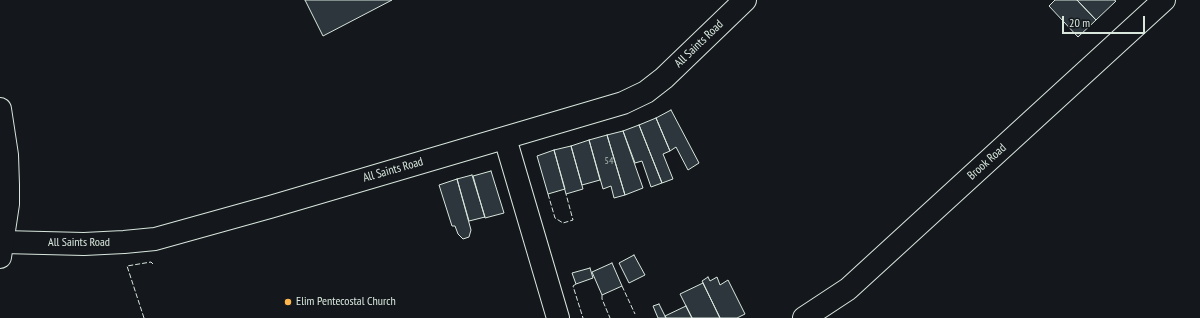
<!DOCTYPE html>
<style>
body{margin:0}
#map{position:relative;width:1200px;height:318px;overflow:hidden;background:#14181c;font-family:"PT Sans Narrow",sans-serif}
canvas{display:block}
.scale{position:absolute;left:1062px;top:16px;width:83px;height:18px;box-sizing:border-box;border:2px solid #d8e6dc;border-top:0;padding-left:5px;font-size:12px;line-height:14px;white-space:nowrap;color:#d8e6dc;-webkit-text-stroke:3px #14181c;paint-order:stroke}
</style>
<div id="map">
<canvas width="1200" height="318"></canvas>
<div class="scale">20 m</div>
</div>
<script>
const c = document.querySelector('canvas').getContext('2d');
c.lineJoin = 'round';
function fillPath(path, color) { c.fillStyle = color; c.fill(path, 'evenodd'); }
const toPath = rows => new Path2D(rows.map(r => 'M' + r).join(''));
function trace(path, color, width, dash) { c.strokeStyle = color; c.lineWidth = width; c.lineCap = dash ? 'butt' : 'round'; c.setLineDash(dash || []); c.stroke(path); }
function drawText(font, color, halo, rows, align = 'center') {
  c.font = font + ' "PT Sans Narrow",sans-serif'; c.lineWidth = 3; c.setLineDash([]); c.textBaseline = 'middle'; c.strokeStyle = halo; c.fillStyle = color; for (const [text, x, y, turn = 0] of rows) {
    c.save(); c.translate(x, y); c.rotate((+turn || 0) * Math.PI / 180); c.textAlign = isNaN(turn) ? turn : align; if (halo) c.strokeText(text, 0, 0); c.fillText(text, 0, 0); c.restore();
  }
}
const building = toPath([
 [305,0,392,0,323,36,305,0],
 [1055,0,1077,0,1096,20,1078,37,1049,6,1055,0],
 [1077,0,1114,0,1116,1,1096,20,1077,0],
 [671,110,699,163,688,170,676,147,670,151,656,118,671,110],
 [656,118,670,151,663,154,673,179,662,183,639,125,656,118],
 [639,125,662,183,651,187,642,161,635,163,623,131,639,125],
 [623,131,643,188,625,195,607,135,623,131],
 [607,135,625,195,614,198,611,186,603,189,589,140,607,135],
 [589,140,600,180,582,185,571,146,589,140],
 [571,146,583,189,566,194,554,150,571,146],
 [554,150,565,189,548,194,537,156,554,150],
 [491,171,504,213,485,218,473,176,491,171],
 [472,175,485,217,469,221,457,179,472,175],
 [457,179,471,230,469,237,463,239,458,234,455,226,452,226,439,185,457,179],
 [634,255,645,275,629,283,619,263,634,255],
 [612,263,622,286,602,295,592,272,612,263],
 [590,268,593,278,576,284,572,273,590,268],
 [708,277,710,281,717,277,720,285,728,280,745,314,737,318,720,318,702,281,708,277],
 [703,283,720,318,692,318,680,294,703,283],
 [659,304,666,318,658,318,653,306,659,304],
 [686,306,692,318,666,318,665,316,686,306]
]);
const minor = toPath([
 [505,138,558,318],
 [3,242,84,244,124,242,155,239,270,207,623,103,646,92,664,78,745,0],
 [804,318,848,289,1164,0]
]);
const major = toPath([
 [0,109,7,155,8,185,8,204,0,257]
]);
const fence = toPath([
 [548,194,555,218,563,223,573,220,566,194],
 [576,284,573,286,583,318],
 [622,286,635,314],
 [602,295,602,299,610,318],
 [144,318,127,266,151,262,153,264]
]);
const markers = [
 [288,302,4,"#ffb74d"]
];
const numberNames = [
 ["54",609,161]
];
const streetNames = [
 ["All Saints Road",699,44,-44],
 ["Brook Road",987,162,-42],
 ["All Saints Road",393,170,-16],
 ["All Saints Road",79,243]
];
const poiNames = [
 ["Elim Pentecostal Church",296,302]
];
fillPath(building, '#2c363c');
trace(building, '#d8e6dc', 1);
trace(minor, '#d8e6dc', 24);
trace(major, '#d8e6dc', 24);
trace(minor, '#14181c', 22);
trace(major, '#14181c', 22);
trace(fence, '#d8e6dc', 1, [5, 2]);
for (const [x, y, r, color] of markers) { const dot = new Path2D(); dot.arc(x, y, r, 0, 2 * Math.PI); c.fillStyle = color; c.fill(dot); trace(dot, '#14181c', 1.5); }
drawText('10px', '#adbab4', null, numberNames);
drawText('12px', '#d8e6dc', '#14181c', streetNames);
drawText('12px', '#d8e6dc', '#14181c', poiNames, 'left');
</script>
